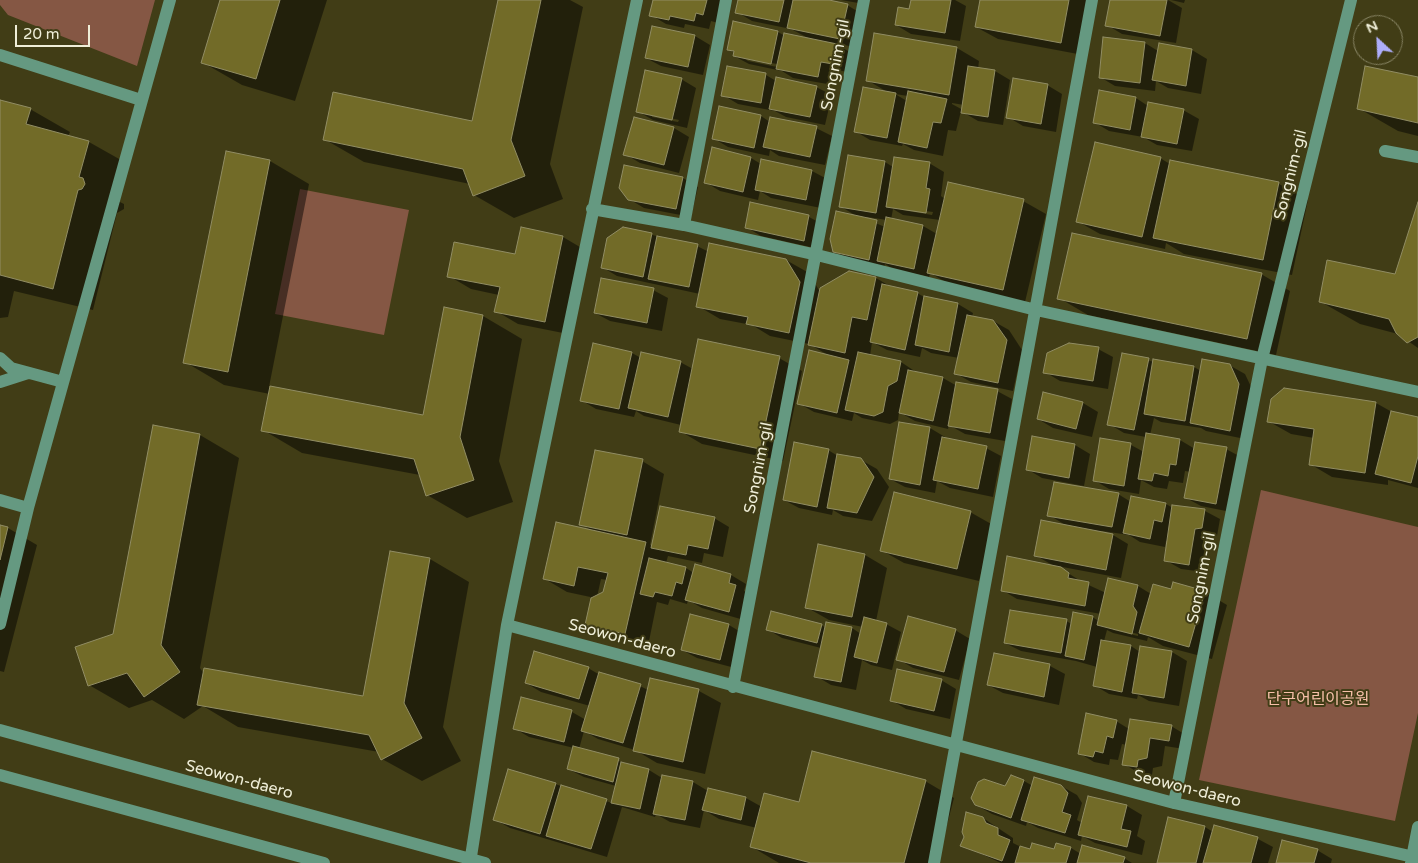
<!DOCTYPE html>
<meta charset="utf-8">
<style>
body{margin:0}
#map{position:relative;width:1418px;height:863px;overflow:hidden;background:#413d16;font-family:"Varela Round",sans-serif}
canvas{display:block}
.north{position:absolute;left:1353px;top:15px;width:50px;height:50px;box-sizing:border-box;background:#413d16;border:1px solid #878464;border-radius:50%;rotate:335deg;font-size:14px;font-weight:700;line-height:20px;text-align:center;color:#efeed8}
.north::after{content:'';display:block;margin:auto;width:18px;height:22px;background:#aeaefb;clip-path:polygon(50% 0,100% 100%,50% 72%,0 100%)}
.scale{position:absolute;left:15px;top:25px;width:75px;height:22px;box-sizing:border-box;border:2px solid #efeed8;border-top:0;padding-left:6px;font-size:15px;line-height:18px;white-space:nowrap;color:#efeed8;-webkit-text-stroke:4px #413d16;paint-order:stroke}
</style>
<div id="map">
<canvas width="1418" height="863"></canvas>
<div class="north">N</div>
<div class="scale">20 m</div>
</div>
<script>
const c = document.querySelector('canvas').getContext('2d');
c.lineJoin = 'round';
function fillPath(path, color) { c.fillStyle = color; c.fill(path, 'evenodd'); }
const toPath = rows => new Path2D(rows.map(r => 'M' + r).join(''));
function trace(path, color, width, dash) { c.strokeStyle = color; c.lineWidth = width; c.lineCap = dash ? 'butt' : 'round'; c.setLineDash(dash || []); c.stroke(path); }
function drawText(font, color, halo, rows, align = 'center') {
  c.font = font + ' "Varela Round","Noto Sans KR",sans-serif'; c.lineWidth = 4; c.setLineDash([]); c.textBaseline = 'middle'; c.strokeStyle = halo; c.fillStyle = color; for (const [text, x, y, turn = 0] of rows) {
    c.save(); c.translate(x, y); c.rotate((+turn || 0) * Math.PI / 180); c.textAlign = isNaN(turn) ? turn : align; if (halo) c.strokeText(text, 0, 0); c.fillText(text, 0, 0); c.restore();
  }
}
const green = toPath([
 [0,0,155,0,137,66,8,15,0,5],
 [300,189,409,210,384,335,275,314],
 [1261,490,1418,527,1418,713,1395,821,1199,780]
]);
const shadow = toPath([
 [222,0,327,0,295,101,242,85,202,62],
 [499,0,570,0,583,7,550,164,563,199,514,218,474,195,470,184,364,162,324,139,473,123],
 [654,0,724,0,718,23,711,21,709,29,685,24,684,28,666,24,651,15],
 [739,0,823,0,847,5,862,14,855,47,833,43,852,53,848,72,836,70,833,85,793,78,782,71,749,64,734,56,735,53,729,49,778,32,785,36,808,38,791,29,752,21,737,12],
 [744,58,777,64,777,67,748,61],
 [841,0,865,0,864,4],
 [912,0,955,0,966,6,960,41,911,34,896,25,910,11],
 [981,0,1094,0,1083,55,998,39,976,27],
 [1111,0,1168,0,1182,8,1176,43,1122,34,1107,25],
 [1171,0,1185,0,1184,3],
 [875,34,957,48,979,61,978,69,995,71,1010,80,1003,125,978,121,961,111,956,131,948,130,943,156,914,150,903,144,902,146,870,140,855,131,889,93,867,80],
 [895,94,908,96,907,101],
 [952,103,964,105,963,110,952,104],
 [695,36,710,45,703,75,661,66,646,58],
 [1145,43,1158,51,1160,44,1192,50,1207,59,1201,94,1168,88,1156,81,1155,91,1115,86,1100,77],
 [766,75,776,81,816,87,832,95,825,125,786,117,775,111,738,104,723,95],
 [681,79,696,88,687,128,653,120,637,111],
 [652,114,679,120,678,122,652,117],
 [1418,79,1418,136,1398,131,1358,108],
 [1047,85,1062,94,1056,132,1023,126,1008,117],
 [1100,92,1136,98,1148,106,1183,110,1199,119,1192,151,1157,145,1143,137,1109,131,1094,122],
 [0,101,30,109,70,132,68,136,89,142,128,164,118,201,124,204,124,209,117,213,93,310,14,291,8,317,0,318],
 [761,116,770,122,816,128,832,136,825,165,779,156,770,150,769,156,728,147,713,138],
 [634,118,674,128,689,137,679,173,640,163,625,154],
 [713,149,751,158,761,164,812,171,827,179,821,208,771,198,760,191,758,200,720,191,705,182],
 [849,157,885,162,893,167,929,163,944,172,941,196,945,199,1023,201,1046,214,1025,302,951,285,930,273,929,277,893,269,885,264,884,268,850,260,834,251,858,217,840,206],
 [902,208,933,212,932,215,902,210],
 [893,209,903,215,940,220,937,234,923,226,891,220],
 [867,217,887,220,885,227,866,219],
 [1160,158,1170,164,1279,184,1308,200,1292,275,1184,254,1166,243,1165,249,1100,234,1077,221],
 [270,161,309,184,269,387,424,417,483,316,522,339,499,461,513,502,467,518,427,495,420,475,302,453,263,430,270,394,224,385,185,362],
 [683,178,698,187,691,217,644,208,629,199],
 [751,204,809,217,824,225,819,249,761,236,746,227],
 [1418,206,1418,348,1398,334,1360,324,1321,302,1396,275],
 [624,228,697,246,709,252,786,260,809,273,820,292,876,278,893,288,917,293,926,298,958,304,973,313,972,317,993,321,1009,330,1022,350,1013,391,971,382,955,373,959,358,931,353,922,348,920,357,887,350,872,342,870,356,901,362,916,372,943,378,957,386,997,391,1012,399,1005,441,965,434,949,425,948,429,915,421,899,412,898,420,890,424,862,418,854,413,852,421,814,412,798,403,828,355,809,344,770,336,752,325,720,319,698,306,700,294,617,276,602,267],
 [563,237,585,250,568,334,518,324,496,311,499,295,471,289,449,276,516,256],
 [1261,274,1290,291,1276,355,1088,315,1059,298],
 [653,290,668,298,662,331,610,321,595,313],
 [1098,349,1113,357,1108,389,1060,381,1045,372],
 [632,353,641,358,680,362,693,369,779,358,802,371,783,461,702,444,680,431,681,425,644,416,636,411,634,417,596,409,581,400],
 [1123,354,1154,362,1194,367,1201,371,1229,365,1245,374,1254,393,1245,439,1206,431,1201,428,1161,422,1154,418,1150,435,1180,440,1195,449,1226,449,1241,457,1231,512,1201,506,1186,498,1191,472,1185,471,1183,483,1169,481,1167,489,1154,487,1141,480,1139,494,1109,489,1094,480,1101,439,1131,445,1144,452,1146,437,1124,433,1109,424],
 [1044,393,1083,403,1098,412,1092,437,1053,428,1038,419],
 [1376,403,1392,412,1418,419,1418,488,1388,480,1388,485,1332,477,1310,464,1314,438,1291,434,1268,421],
 [900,423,930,428,945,437,945,439,986,448,1001,456,993,497,950,488,937,481,935,493,905,487,890,479],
 [154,427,200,435,239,458,200,668,204,674,364,697,430,559,469,582,443,727,461,761,422,781,382,759,379,752,238,727,203,706,184,719,152,700,129,708,89,685,114,635],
 [1075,445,1090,454,1084,486,1042,478,1027,469],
 [828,450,838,456,861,460,877,469,889,487,872,521,843,516,833,510,832,515,799,508,784,500],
 [642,461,664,474,650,545,653,547,714,518,729,527,723,557,704,553,702,563,668,556,666,563,686,568,694,573,696,566,731,575,746,584,744,591,750,594,744,620,702,608,688,600,687,604,670,599,668,605,657,602,648,646,609,637,586,624,595,598,567,592,545,579,591,530,581,524],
 [601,579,607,580,604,593,597,597],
 [1118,494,1131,502,1166,504,1173,508,1205,511,1220,519,1217,536,1209,537,1204,572,1181,569,1165,560,1168,541,1166,541,1165,547,1140,542,1129,535,1102,531,1102,533,1113,535,1128,544,1121,578,1057,566,1082,582,1106,593,1109,580,1138,586,1151,594,1172,591,1174,584,1205,592,1227,605,1212,659,1163,646,1148,637,1147,641,1113,633,1107,630,1104,641,1131,646,1140,652,1141,647,1172,652,1187,661,1179,706,1149,701,1138,695,1137,699,1109,694,1094,685,1097,667,1076,661,1021,651,1005,643,1066,621,1072,624,1092,617,1099,621,1101,614,1017,599,1002,590,1054,566,1035,555,1067,526,1049,515],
 [1113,628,1138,634,1138,636,1113,630],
 [970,512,993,525,979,581,904,563,881,550],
 [0,526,8,528,37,545,4,672,0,671],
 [819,546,865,555,887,568,876,621,886,624,901,632,892,670,871,665,862,660,856,690,831,685,816,676,821,648,782,638,767,629,821,625,826,628,827,623,852,628,861,634,863,627,829,620,806,607],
 [691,615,729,625,744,634,735,668,697,658,682,650],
 [955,630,970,639,959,680,913,668,898,659],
 [995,655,1050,666,1065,674,1059,705,1003,693,988,685],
 [588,668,600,675,640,686,648,690,699,691,721,703,705,774,657,763,635,750,598,739,584,731,579,749,649,770,662,778,693,782,708,791,709,789,746,798,762,807,800,803,925,781,954,798,937,863,779,863,752,847,757,828,719,819,704,810,700,828,670,822,656,814,655,817,622,807,607,857,510,828,494,819,555,784,612,803,616,786,584,777,568,769,574,748,529,737,514,728,522,699,572,712,586,720,590,706,541,692,526,683],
 [941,680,956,689,950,719,906,709,891,700],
 [1116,721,1129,729,1171,726,1186,735,1184,749,1165,746,1162,766,1153,768,1152,775,1139,773,1124,764,1127,745,1122,744,1118,760,1110,759,1109,765,1094,762,1079,753],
 [1024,781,1033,786,1061,786,1077,795,1082,803,1077,820,1082,823,1089,797,1127,806,1142,815,1137,836,1145,841,1142,855,1095,843,1082,836,1081,841,1038,828,1027,822,1026,826,992,814,976,805,1005,787],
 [983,818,1013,838,1013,843,1021,847,1031,850,1071,848,1081,854,1124,858,1132,863,1001,863,962,845],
 [1169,818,1205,827,1213,832,1215,826,1258,839,1273,847,1268,863,1158,863],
 [1317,850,1332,859,1331,863,1277,863]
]);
const building = toPath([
 [220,0,280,0,256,79,201,63,220,0],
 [498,0,541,0,511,140,525,176,473,196,463,169,323,140,333,92,472,121,498,0],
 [653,0,707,0,703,15,696,13,694,21,670,16,669,20,649,16,653,0],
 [738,0,784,0,779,22,735,13,738,0],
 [793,0,829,0,848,4,840,39,787,28,793,0],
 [911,0,951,0,945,33,895,25,898,7,909,9,911,0],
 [980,0,1069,0,1061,43,975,27,980,0],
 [1110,0,1167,0,1160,36,1105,26,1110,0],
 [733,21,778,31,771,64,733,56,734,51,727,50,733,21],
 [652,26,695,35,688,67,645,58,652,26],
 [784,33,837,44,833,64,821,62,818,77,776,69,784,33],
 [874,33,957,47,949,95,866,81,874,33],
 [1103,37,1145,42,1140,83,1099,78,1103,37],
 [1159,43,1192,49,1186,86,1152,80,1159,43],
 [727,66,766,73,761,103,721,96,727,66],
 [968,66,995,70,988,117,961,113,968,66],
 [1365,66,1418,77,1418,123,1357,109,1365,66],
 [645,70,682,78,672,120,636,112,645,70],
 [776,77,817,86,810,117,769,109,776,77],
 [1013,78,1048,84,1041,124,1006,118,1013,78],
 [863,87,896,93,887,138,854,132,863,87],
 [1099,90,1136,97,1130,130,1093,123,1099,90],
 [908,91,947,99,941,123,933,122,927,148,898,142,908,91],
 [0,100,31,108,26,124,89,141,79,177,83,178,85,184,82,189,78,190,53,289,0,275,0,100],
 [1148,102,1184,109,1177,144,1141,137,1148,102],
 [719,106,761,115,754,148,712,139,719,106],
 [634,117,674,127,664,165,623,155,634,117],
 [770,117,817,126,810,157,763,147,770,117],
 [1095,142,1161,157,1142,237,1076,222,1095,142],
 [712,147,751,157,743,192,704,183,712,147],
 [226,151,270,160,228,372,183,363,226,151],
 [848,155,885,161,876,213,839,207,848,155],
 [894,157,930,162,926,188,930,189,926,213,886,207,894,157],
 [761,159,812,170,806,200,755,190,761,159],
 [1170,160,1279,182,1263,260,1153,238,1170,160],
 [624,165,683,177,676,209,628,200,619,188,624,165],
 [948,182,1024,199,1003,290,927,273,948,182],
 [750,202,809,215,804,241,745,228,750,202],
 [1418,202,1418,337,1407,343,1396,333,1389,319,1319,302,1327,260,1395,274,1418,202],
 [836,211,877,220,869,260,833,252,830,239,836,211],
 [886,217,923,225,914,269,877,261,886,217],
 [521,227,563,236,545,322,494,312,500,287,447,277,454,242,515,254,521,227],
 [623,227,652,233,643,277,601,268,607,238,623,227],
 [1072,233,1262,273,1247,339,1057,299,1072,233],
 [657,236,698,244,689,287,648,279,657,236],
 [709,243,786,259,800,282,789,333,746,324,748,317,696,307,709,243],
 [849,271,876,277,867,320,852,317,845,353,808,345,820,288,849,271],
 [601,278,654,288,647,323,594,313,601,278],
 [882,284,918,292,905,350,870,342,882,284],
 [924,296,958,303,949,352,915,345,924,296],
 [444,307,483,315,460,437,474,480,426,496,414,459,261,431,270,386,423,415,444,307],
 [967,315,993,320,1007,340,998,383,954,374,967,315],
 [698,339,780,356,760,449,679,432,698,339],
 [593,343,632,352,619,409,580,401,593,343],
 [1069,343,1099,347,1093,381,1043,373,1047,353,1069,343],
 [809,350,849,360,837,413,797,404,809,350],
 [641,352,681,361,668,417,628,408,641,352],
 [858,352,901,361,897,381,888,386,883,412,874,416,845,410,858,352],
 [1122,353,1149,358,1134,430,1107,425,1122,353],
 [1153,359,1194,366,1185,421,1144,414,1153,359],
 [1202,359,1230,364,1239,384,1230,431,1190,423,1202,359],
 [908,370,943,377,933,421,899,413,908,370],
 [956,382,998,389,990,433,948,426,956,382],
 [1284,388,1376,402,1365,473,1309,465,1314,429,1267,422,1271,399,1284,388],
 [1043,392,1083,402,1076,429,1037,419,1043,392],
 [1391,411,1418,417,1418,456,1411,483,1375,474,1391,411],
 [899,422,930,427,920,485,889,479,899,422],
 [153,425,200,434,161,645,180,672,144,697,127,673,88,686,75,647,113,634,153,425],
 [1146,433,1180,439,1176,465,1170,464,1168,476,1154,473,1152,481,1138,479,1146,433],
 [1032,436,1075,444,1069,478,1026,470,1032,436],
 [942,437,987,446,978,489,933,480,942,437],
 [1100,438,1131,443,1124,486,1093,481,1100,438],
 [794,442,829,449,817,507,783,500,794,442],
 [1195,442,1227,447,1216,504,1184,498,1195,442],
 [595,450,643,459,627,535,579,525,595,450],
 [837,454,861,458,874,477,857,513,827,508,837,454],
 [1054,482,1119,493,1112,527,1047,516,1054,482],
 [894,492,971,511,957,569,880,551,894,492],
 [1131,496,1166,503,1162,522,1154,520,1150,539,1123,533,1131,496],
 [1172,505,1205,509,1202,528,1195,529,1189,565,1164,561,1172,505],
 [660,506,715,517,708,549,688,545,686,555,651,548,660,506],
 [1041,520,1113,534,1106,570,1034,556,1041,520],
 [556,522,646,542,625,634,585,625,591,598,603,592,608,573,578,567,574,586,543,579,556,522],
 [0,525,8,527,0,560,0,525],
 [818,544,865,554,852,617,805,608,818,544],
 [390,551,430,558,404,703,422,738,381,760,369,735,197,705,204,668,363,696,390,551],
 [1007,556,1061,567,1069,573,1068,578,1089,582,1085,606,1001,591,1007,556],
 [649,558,686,567,682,584,676,582,672,596,655,592,653,597,640,594,649,558],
 [695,564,731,574,729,583,736,585,729,612,685,600,695,564],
 [1108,578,1138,585,1133,606,1137,612,1132,634,1097,625,1108,578],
 [1173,582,1205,591,1189,647,1139,633,1153,584,1171,589,1173,582],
 [1010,610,1067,619,1061,653,1004,643,1010,610],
 [771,611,822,624,817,643,766,630,771,611],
 [1073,612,1093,616,1084,660,1065,656,1073,612],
 [690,614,729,624,720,660,681,650,690,614],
 [908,616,956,629,944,672,896,660,908,616],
 [864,617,887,623,877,663,854,657,864,617],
 [826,622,852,627,841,682,814,677,826,622],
 [1101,640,1131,645,1122,692,1093,686,1101,640],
 [1140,646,1172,651,1164,698,1132,693,1140,646],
 [534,651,589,667,579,699,525,683,534,651],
 [994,653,1050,664,1044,697,987,685,994,653],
 [897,669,942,679,934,711,890,701,897,669],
 [599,672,641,684,623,743,581,731,599,672],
 [650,678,699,689,683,762,633,751,650,678],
 [521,697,572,710,564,742,513,729,521,697],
 [1086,713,1117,720,1113,738,1107,736,1103,753,1095,751,1093,757,1078,754,1086,713],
 [1130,719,1172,725,1169,741,1150,738,1147,758,1138,760,1137,767,1122,765,1130,719],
 [573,746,619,758,613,782,567,769,573,746],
 [812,751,926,780,904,863,811,863,750,847,764,793,799,802,812,751],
 [621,762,649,769,640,809,611,803,621,762],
 [508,769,556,783,540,834,493,820,508,769],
 [662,775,693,781,685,820,653,814,662,775],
 [1011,775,1024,780,1011,818,975,805,971,798,978,782,984,779,1005,786,1011,775],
 [1034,777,1061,785,1068,793,1062,812,1071,815,1065,833,1021,820,1034,777],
 [561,785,607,799,591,849,546,836,561,785],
 [708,788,746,797,741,820,702,810,708,788],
 [1088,796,1127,805,1121,829,1131,831,1127,847,1078,835,1088,796],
 [966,812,983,817,986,823,998,828,998,835,1010,840,1002,861,960,846,964,837,962,832,966,812],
 [1168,817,1205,826,1196,863,1157,863,1168,817],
 [1214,825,1258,837,1251,863,1203,863,1214,825],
 [1282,840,1318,849,1314,863,1276,863,1282,840],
 [1032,843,1054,849,1056,843,1071,847,1066,863,1015,863,1020,846,1030,849,1032,843],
 [1082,845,1125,857,1123,863,1077,863,1082,845]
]);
const minor = toPath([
 [0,55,141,100],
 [1385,151,1418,157],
 [592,209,684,225,817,255,1036,310,1418,392],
 [684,225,726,0],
 [0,358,11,368,63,382],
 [0,382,28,373],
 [0,500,28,508],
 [0,624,28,508,170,0],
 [507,625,1174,803,1418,858],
 [733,687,864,0],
 [0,730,485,863],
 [0,775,324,863],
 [1174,803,1262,359,1351,0],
 [470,863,507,625,637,0],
 [934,863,1092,0],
 [1411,863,1418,827]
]);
const streetNames = [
 ["Songnim-gil",836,65,-79],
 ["Songnim-gil",1291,175,-76],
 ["Songnim-gil",759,468,-79],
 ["Songnim-gil",1202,578,-79],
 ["Seowon-daero",622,639,15],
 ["Seowon-daero",239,780,15],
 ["Seowon-daero",1187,789,14]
];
const parkNames = [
 ["단구어린이공원",1318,700]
];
fillPath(green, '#855744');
fillPath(shadow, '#0007');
fillPath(building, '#726b28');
trace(building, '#918d64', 1);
trace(minor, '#659981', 12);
drawText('16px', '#efeed8', '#413d16', streetNames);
drawText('16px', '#f6bfa8', '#413d16', parkNames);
</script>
